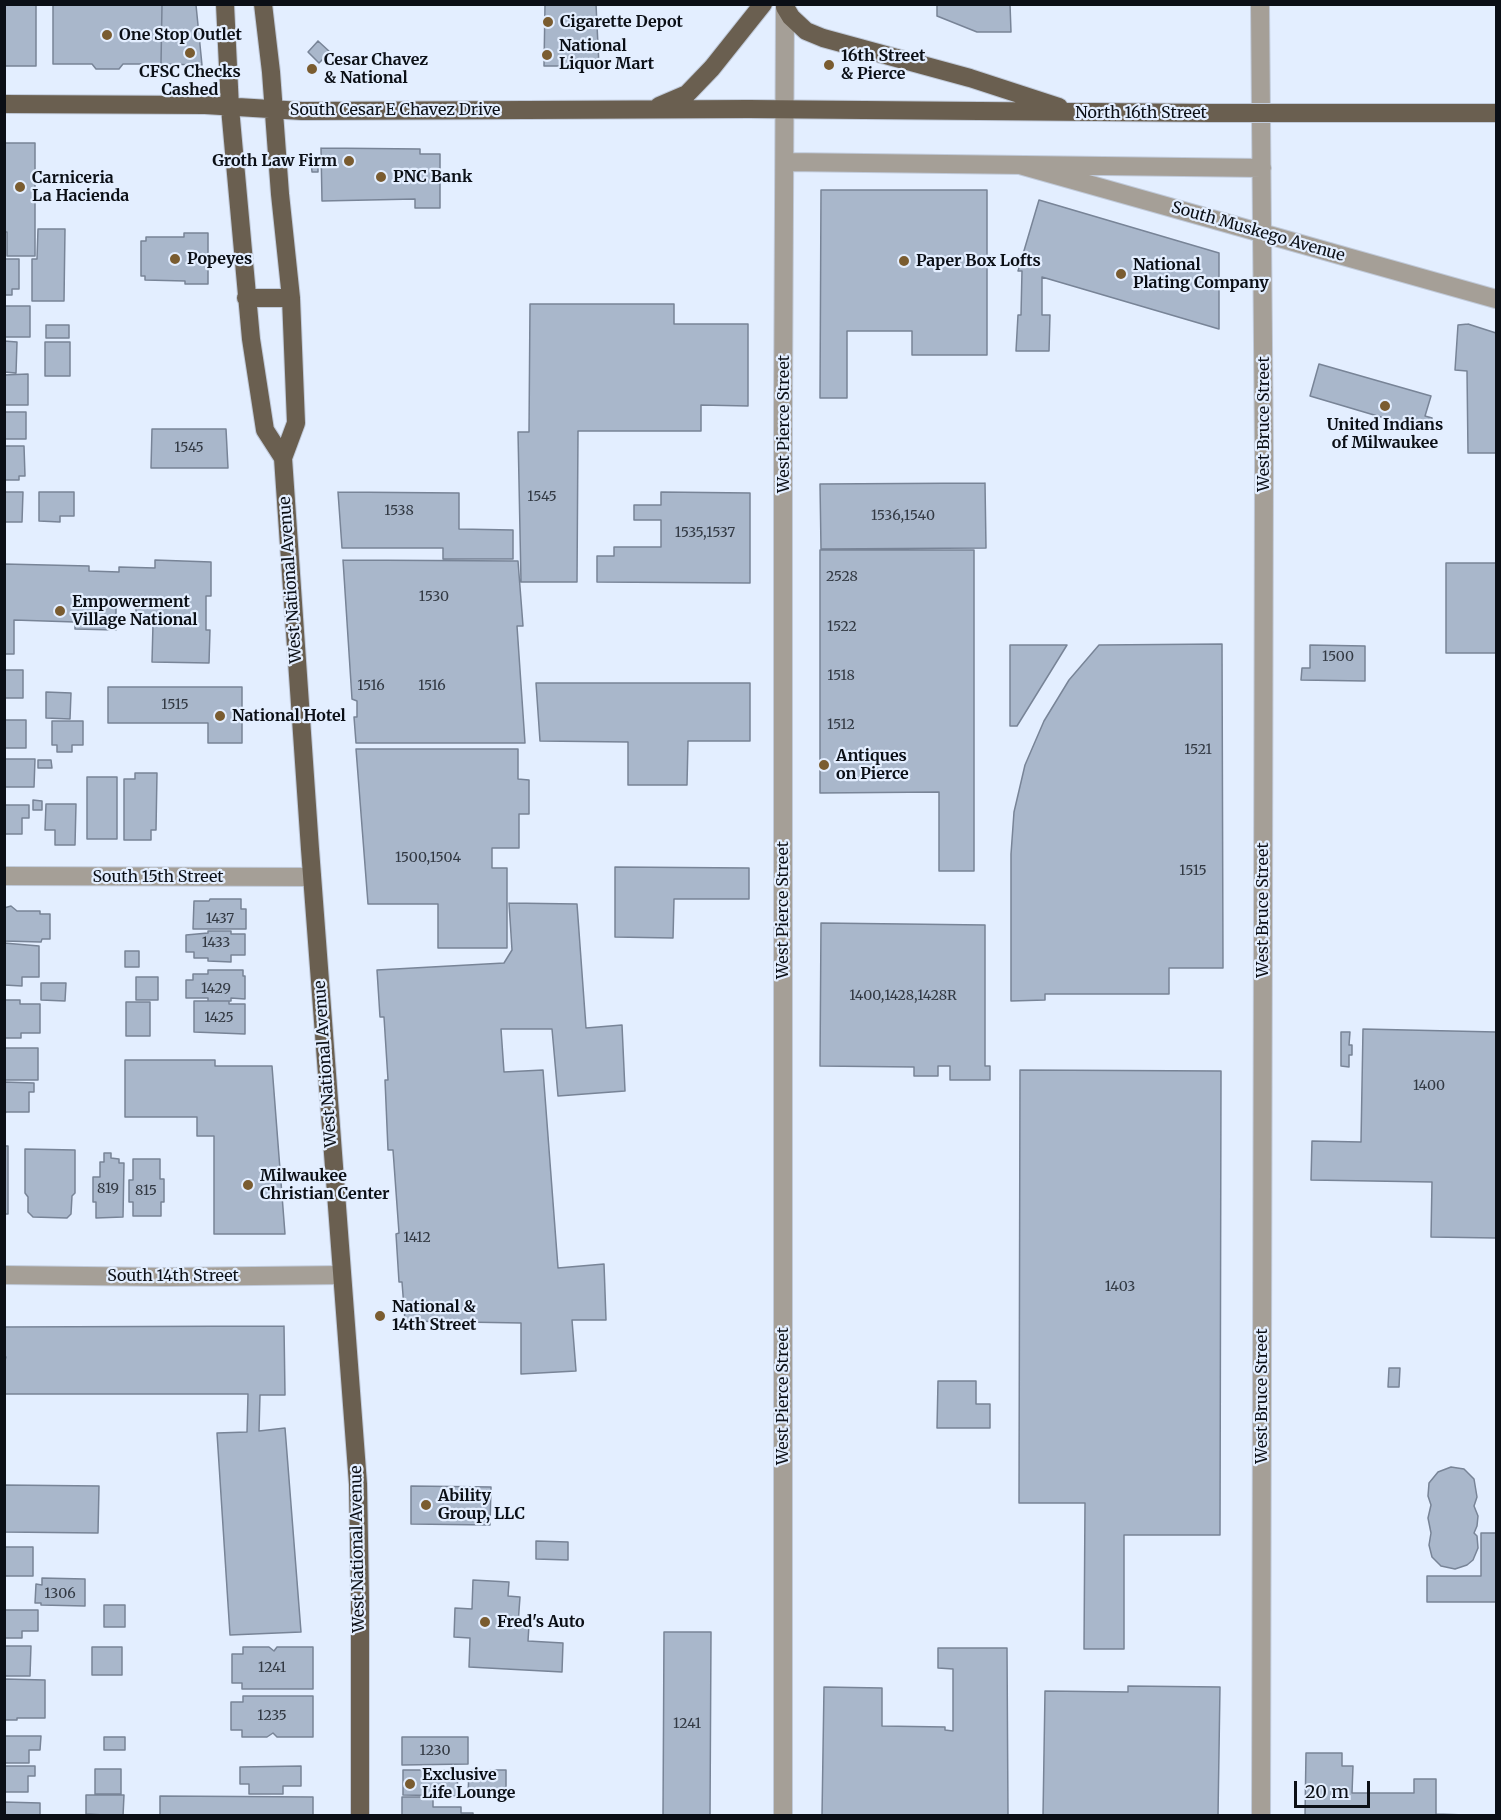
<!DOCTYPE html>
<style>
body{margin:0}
#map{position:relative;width:1501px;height:1820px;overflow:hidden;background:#e3eeff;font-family:Merriweather,serif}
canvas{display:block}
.frame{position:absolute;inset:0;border:6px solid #0b0f16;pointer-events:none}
.scale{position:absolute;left:1294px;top:1781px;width:76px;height:27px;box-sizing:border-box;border:3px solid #0b0f16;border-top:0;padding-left:8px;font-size:18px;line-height:21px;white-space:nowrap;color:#0b0f16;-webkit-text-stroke:4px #e3eeff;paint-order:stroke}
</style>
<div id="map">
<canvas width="1501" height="1820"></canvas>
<div class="frame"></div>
<div class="scale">20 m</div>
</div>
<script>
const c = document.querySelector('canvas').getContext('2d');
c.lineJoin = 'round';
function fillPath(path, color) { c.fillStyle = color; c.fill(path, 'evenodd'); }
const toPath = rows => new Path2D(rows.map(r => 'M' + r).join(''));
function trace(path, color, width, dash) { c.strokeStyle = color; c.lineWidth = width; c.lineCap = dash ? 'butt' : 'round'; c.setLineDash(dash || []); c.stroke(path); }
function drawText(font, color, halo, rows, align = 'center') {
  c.font = font + ' Merriweather,serif'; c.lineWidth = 4.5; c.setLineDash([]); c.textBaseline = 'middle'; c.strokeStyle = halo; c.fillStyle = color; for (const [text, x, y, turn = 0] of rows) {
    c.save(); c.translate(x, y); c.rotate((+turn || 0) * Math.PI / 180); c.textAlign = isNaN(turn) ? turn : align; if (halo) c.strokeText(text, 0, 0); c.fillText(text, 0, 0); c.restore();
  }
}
const building = toPath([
 [4,4,36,4,36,66,4,66,4,4],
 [545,4,596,4,599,66,544,66,545,4],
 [937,4,1010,4,1011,32,977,32,937,16,937,4],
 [53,5,162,5,161,64,123,64,119,69,96,69,92,64,53,64,53,5],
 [162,5,196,5,202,65,161,64,162,5],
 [318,41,330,52,319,63,308,52,318,41],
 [4,143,35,143,35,256,7,256,7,232,4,232,4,143],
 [321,148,420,149,420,154,440,154,440,208,415,208,415,199,322,201,321,148],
 [311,161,318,161,318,172,312,172,311,161],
 [821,190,987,190,987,355,912,355,912,331,847,331,847,398,820,398,821,190],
 [1039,200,1219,253,1219,329,1042,277,1042,315,1050,315,1049,351,1016,351,1018,315,1021,315,1022,271,1018,271,1039,200],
 [38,229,65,229,64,301,32,301,32,259,37,259,38,229],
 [184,233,208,233,208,284,185,284,185,281,145,280,145,276,141,276,141,241,146,241,146,237,184,237,184,233],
 [4,259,19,259,19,289,12,289,12,295,4,295,4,259],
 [530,304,674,304,674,324,748,324,748,406,701,405,701,431,578,431,577,582,521,582,518,432,529,432,530,304],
 [4,306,30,306,30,337,4,337,4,306],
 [1468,324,1496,333,1496,453,1468,453,1467,371,1455,370,1458,325,1468,324],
 [46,325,69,325,69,338,46,338,46,325],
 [4,341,17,342,16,373,4,372,4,341],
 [45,342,70,342,70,376,45,376,45,342],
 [1319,364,1431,396,1425,416,1432,418,1428,431,1310,396,1319,364],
 [28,374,28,405,4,405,4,375,28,374],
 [4,412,26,412,26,439,4,439,4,412],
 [152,429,226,429,228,468,151,468,152,429],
 [4,446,24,446,25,476,19,476,19,480,4,480,4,446],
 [985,483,986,548,821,549,820,484,985,483],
 [4,492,23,492,22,522,4,522,4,492],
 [39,492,74,492,74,516,60,516,60,522,39,521,39,492],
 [338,492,459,493,459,529,513,530,513,559,443,559,443,548,342,548,338,492],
 [661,492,750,493,750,583,597,582,597,556,614,556,614,547,661,547,661,520,634,520,634,505,661,505,661,492],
 [820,550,974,550,974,871,939,871,939,792,820,793,820,550],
 [155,560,211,562,211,596,206,596,206,630,210,630,209,663,152,662,153,624,142,623,142,620,136,614,136,608,142,602,142,599,116,598,116,630,75,629,75,622,14,620,14,654,4,654,4,564,89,566,89,571,119,572,119,567,155,568,155,560],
 [343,560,518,561,523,626,517,626,525,743,356,743,354,717,357,717,357,701,352,699,343,560],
 [1446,563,1496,563,1496,653,1446,653,1446,563],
 [1222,644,1223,968,1169,968,1169,994,1045,994,1045,1000,1011,1001,1011,854,1014,812,1025,765,1044,721,1069,680,1099,645,1222,644],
 [1010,645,1067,645,1017,726,1010,726,1010,645],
 [1310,645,1365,646,1365,681,1301,680,1302,668,1310,668,1310,645],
 [4,670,23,670,23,698,4,698,4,670],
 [536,683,750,683,750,741,688,741,687,785,628,785,628,742,540,741,536,683],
 [108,687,242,687,242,743,208,743,208,723,108,723,108,687],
 [46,692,71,693,70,719,46,718,46,692],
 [4,720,26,720,26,748,4,748,4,720],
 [52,721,83,721,83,745,72,745,72,752,57,752,57,745,52,745,52,721],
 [356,749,518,749,518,779,529,780,529,814,519,814,519,848,492,848,492,868,507,868,507,948,438,948,438,904,368,904,356,749],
 [4,759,35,759,34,787,4,787,4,759],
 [38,760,51,760,52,768,38,768,38,760],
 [135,773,157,773,156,830,151,830,151,840,124,840,124,779,135,779,135,773],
 [87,777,117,777,117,839,87,839,87,777],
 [33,800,42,801,42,810,33,810,33,800],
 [46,804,76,804,75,845,55,845,55,830,45,830,46,804],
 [4,805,29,805,29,818,22,818,22,834,4,834,4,805],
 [615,867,749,868,749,899,674,899,673,938,615,937,615,867],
 [210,899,241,899,241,909,246,909,246,929,193,929,194,901,209,901,210,899],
 [509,903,577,904,586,1028,622,1025,625,1091,558,1096,552,1029,501,1029,504,1072,543,1070,558,1268,604,1264,606,1320,572,1320,576,1371,521,1374,521,1323,405,1321,402,1282,399,1282,396,1234,399,1233,393,1150,388,1150,385,1080,388,1080,384,1017,380,1017,377,970,504,963,512,950,509,903],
 [11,906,17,911,40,911,40,914,50,914,50,939,42,939,41,942,4,941,4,908,11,906],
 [821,923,985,925,985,1066,990,1066,990,1080,950,1080,950,1066,938,1066,938,1076,914,1076,914,1067,820,1066,821,923],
 [208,931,231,931,231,934,245,934,245,955,231,955,231,962,208,961,208,958,194,958,194,952,186,952,186,935,208,933,208,931],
 [4,943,39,946,39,977,22,977,22,986,4,985,4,943],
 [125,951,139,951,139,967,125,967,125,951],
 [208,970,243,970,243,976,245,976,245,999,231,998,231,1001,208,1001,208,998,186,998,186,980,193,980,193,974,208,974,208,970],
 [136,977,158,977,158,1000,136,1000,136,977],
 [41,983,66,983,65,1001,41,1000,41,983],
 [4,1000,20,1000,20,1004,40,1004,40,1033,21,1033,21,1038,4,1038,4,1000],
 [194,1001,229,1001,229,1004,245,1004,245,1034,194,1032,194,1001],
 [126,1002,150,1002,150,1036,126,1036,126,1002],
 [1363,1029,1496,1032,1496,1238,1431,1237,1432,1182,1311,1180,1312,1141,1361,1142,1363,1029],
 [1341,1032,1350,1032,1349,1045,1352,1045,1352,1055,1349,1055,1349,1067,1341,1066,1341,1032],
 [4,1048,38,1048,38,1080,4,1080,4,1048],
 [125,1060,215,1060,215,1066,272,1066,285,1234,214,1234,214,1136,197,1136,197,1117,125,1117,125,1060],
 [1020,1070,1221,1071,1220,1535,1124,1535,1124,1649,1084,1649,1085,1503,1019,1503,1020,1070],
 [4,1082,34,1083,34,1092,29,1092,29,1112,6,1112,4,1116,4,1082],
 [4,1146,8,1146,8,1214,4,1214,4,1146],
 [25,1149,75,1150,75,1193,72,1196,71,1214,67,1218,33,1217,28,1212,28,1197,25,1193,25,1149],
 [104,1153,111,1153,111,1158,119,1159,119,1163,124,1163,123,1217,96,1218,96,1202,93,1202,93,1177,100,1177,100,1162,104,1162,104,1153],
 [133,1159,160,1159,160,1179,164,1179,164,1202,161,1202,161,1216,133,1216,133,1202,129,1202,129,1180,133,1180,133,1159],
 [284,1326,285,1395,260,1395,259,1431,285,1428,301,1632,230,1635,217,1433,247,1432,248,1394,4,1394,4,1364,6,1357,4,1357,4,1327,284,1326],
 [1389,1368,1400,1368,1399,1387,1388,1387,1389,1368],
 [938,1381,976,1381,976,1404,990,1404,990,1428,937,1428,938,1381],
 [1451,1467,1464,1469,1474,1479,1477,1497,1474,1506,1478,1516,1477,1526,1474,1533,1477,1536,1478,1548,1473,1560,1467,1565,1455,1569,1441,1566,1432,1557,1429,1545,1431,1533,1428,1518,1431,1505,1428,1496,1429,1483,1438,1472,1451,1467],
 [4,1485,99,1486,98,1533,4,1532,4,1485],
 [411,1486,491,1487,490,1525,411,1524,411,1486],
 [1481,1533,1496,1533,1496,1602,1427,1602,1427,1576,1481,1576,1481,1533],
 [536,1541,568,1542,568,1560,536,1559,536,1541],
 [4,1547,33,1547,33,1576,4,1576,4,1547],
 [42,1578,85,1579,85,1606,41,1605,41,1603,35,1603,36,1584,42,1585,42,1578],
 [473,1580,509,1582,508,1596,520,1597,518,1624,529,1625,528,1641,563,1643,562,1672,469,1667,470,1638,454,1637,455,1608,472,1609,473,1580],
 [104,1605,125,1605,125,1627,104,1627,104,1605],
 [4,1610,38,1610,38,1631,22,1631,22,1638,4,1638,4,1610],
 [664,1632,711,1632,710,1816,663,1816,664,1632],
 [4,1646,31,1646,30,1676,4,1676,4,1646],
 [92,1647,122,1647,122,1675,92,1675,92,1647],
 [243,1647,269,1647,274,1651,277,1647,313,1647,313,1689,242,1689,242,1683,232,1683,232,1654,243,1654,243,1647],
 [938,1648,1007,1648,1008,1816,822,1816,824,1687,882,1688,882,1726,945,1727,945,1730,953,1731,953,1669,938,1668,938,1648],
 [4,1679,45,1680,45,1718,17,1718,17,1720,4,1720,4,1679],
 [1128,1686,1220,1687,1218,1816,1043,1816,1045,1691,1128,1692,1128,1686],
 [243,1696,313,1696,313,1737,277,1737,273,1733,267,1737,242,1737,242,1730,231,1730,231,1702,243,1702,243,1696],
 [4,1736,41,1736,40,1750,29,1750,29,1763,4,1763,4,1736],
 [104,1737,125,1737,125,1750,104,1750,104,1737],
 [402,1737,468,1737,468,1764,402,1765,402,1737],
 [1306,1753,1342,1753,1342,1766,1353,1766,1352,1793,1414,1793,1414,1779,1436,1779,1436,1814,1496,1816,1305,1816,1306,1753],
 [4,1766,35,1766,35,1776,28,1776,28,1792,4,1792,4,1766],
 [301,1766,301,1786,283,1786,283,1794,249,1794,249,1784,240,1784,240,1767,301,1766],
 [95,1769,121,1769,121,1794,95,1794,95,1769],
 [403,1770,458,1770,457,1796,403,1795,403,1770],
 [469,1770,506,1770,506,1796,468,1795,469,1770],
 [86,1795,124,1795,123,1816,86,1814,86,1795],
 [160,1796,313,1797,313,1816,160,1816,160,1796],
 [402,1797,433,1797,433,1807,461,1807,461,1813,473,1813,473,1816,402,1816,402,1797],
 [4,1802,40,1803,40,1816,4,1816,4,1802]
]);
const minor = toPath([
 [1260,4,1264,457,1261,1816],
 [786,162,1262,168],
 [1020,165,1496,299],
 [4,876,312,877],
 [4,1275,166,1277,342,1275],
 [783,1816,783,409,785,4]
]);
const major = toPath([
 [225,4,230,108,251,339,265,430,283,458],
 [263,4,271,72,280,194,291,298,296,423,283,458,310,849,358,1484,360,1598,360,1816],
 [785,7,791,17,806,31,823,38,970,78,1059,107],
 [4,104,205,105,302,111,749,109,1210,113],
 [659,106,687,94,712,68,763,4],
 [246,298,291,298]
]);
const majorBridge = toPath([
 [1210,113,1496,113]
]);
const markers = [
 [548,22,6,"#7a5c30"],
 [107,35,6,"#7a5c30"],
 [190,53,6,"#7a5c30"],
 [547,55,6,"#7a5c30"],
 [829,65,6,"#7a5c30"],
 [312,69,6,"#7a5c30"],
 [349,161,6,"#7a5c30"],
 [381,177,6,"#7a5c30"],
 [20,187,6,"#7a5c30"],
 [175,259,6,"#7a5c30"],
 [904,261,6,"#7a5c30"],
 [1121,274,6,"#7a5c30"],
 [1385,406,6,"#7a5c30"],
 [60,611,6,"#7a5c30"],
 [220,716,6,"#7a5c30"],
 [824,765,6,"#7a5c30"],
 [248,1185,6,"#7a5c30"],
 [380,1316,6,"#7a5c30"],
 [426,1505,6,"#7a5c30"],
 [485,1622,6,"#7a5c30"],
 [410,1784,6,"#7a5c30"]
];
const numberNames = [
 ["1545",189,448],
 ["1545",542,497],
 ["1538",399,511],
 ["1536,1540",903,516],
 ["1535,1537",705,533],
 ["2528",842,577],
 ["1530",434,597],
 ["1522",842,627],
 ["1500",1338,657],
 ["1518",841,676],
 ["1516",371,686],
 ["1516",432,686],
 ["1515",175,705],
 ["1512",841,725],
 ["1521",1198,750],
 ["1500,1504",428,858],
 ["1515",1193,871],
 ["1437",220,919],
 ["1433",216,943],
 ["1429",216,989],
 ["1400,1428,1428R",903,996],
 ["1425",219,1018],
 ["1400",1429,1086],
 ["819",108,1189],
 ["815",146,1191],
 ["1412",417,1238],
 ["1403",1120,1287],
 ["1306",60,1594],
 ["1241",272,1668],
 ["1235",272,1716],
 ["1241",687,1724],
 ["1230",435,1751]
];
const poiNames = [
 ["Cigarette Depot",560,22],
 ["One Stop Outlet",119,35],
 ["National",559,46],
 ["Liquor Mart",559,64],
 ["16th Street",841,56],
 ["& Pierce",841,74],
 ["Cesar Chavez",324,60],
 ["& National",324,78],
 ["CFSC Checks",190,72,"center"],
 ["Cashed",190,90,"center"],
 ["Groth Law Firm",337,161,"right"],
 ["PNC Bank",393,177],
 ["Carniceria",32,178],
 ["La Hacienda",32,196],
 ["Popeyes",187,259],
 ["Paper Box Lofts",916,261],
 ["National",1133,265],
 ["Plating Company",1133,283],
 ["United Indians",1385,425,"center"],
 ["of Milwaukee",1385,443,"center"],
 ["Empowerment",72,602],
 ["Village National",72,620],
 ["National Hotel",232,716],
 ["Antiques",836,756],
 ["on Pierce",836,774],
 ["Milwaukee",260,1176],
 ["Christian Center",260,1194],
 ["National &",392,1307],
 ["14th Street",392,1325],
 ["Ability",438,1496],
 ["Group, LLC",438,1514],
 ["Fred's Auto",497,1622],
 ["Exclusive",422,1775],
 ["Life Lounge",422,1793]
];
const streetNames = [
 ["South Cesar E Chavez Drive",395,110],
 ["North 16th Street",1141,113],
 ["South Muskego Avenue",1258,232,16],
 ["West Pierce Street",784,424,-90],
 ["West Bruce Street",1264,424,-90],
 ["West National Avenue",291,580,-94],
 ["South 15th Street",158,877],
 ["West Pierce Street",783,910,-90],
 ["West Bruce Street",1263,910,-90],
 ["West National Avenue",326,1064,-94],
 ["South 14th Street",173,1276],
 ["West Pierce Street",783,1396,-90],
 ["West Bruce Street",1262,1396,-90],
 ["West National Avenue",358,1549,-91]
];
fillPath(building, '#a9b7cb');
trace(building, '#788497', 1.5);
trace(minor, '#c0cada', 20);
trace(major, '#c0cada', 20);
trace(minor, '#a59f97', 18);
trace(major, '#6a5f50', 18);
trace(majorBridge, '#c0cada', 20, []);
trace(majorBridge, '#6a5f50', 18);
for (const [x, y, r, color] of markers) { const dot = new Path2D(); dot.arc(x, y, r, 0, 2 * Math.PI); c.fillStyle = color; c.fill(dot); trace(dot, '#e3eeff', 2); }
drawText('14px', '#323943', null, numberNames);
drawText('bold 16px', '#0b0f16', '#e3eeff', poiNames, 'left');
drawText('16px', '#0b0f16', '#e3eeff', streetNames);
</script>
